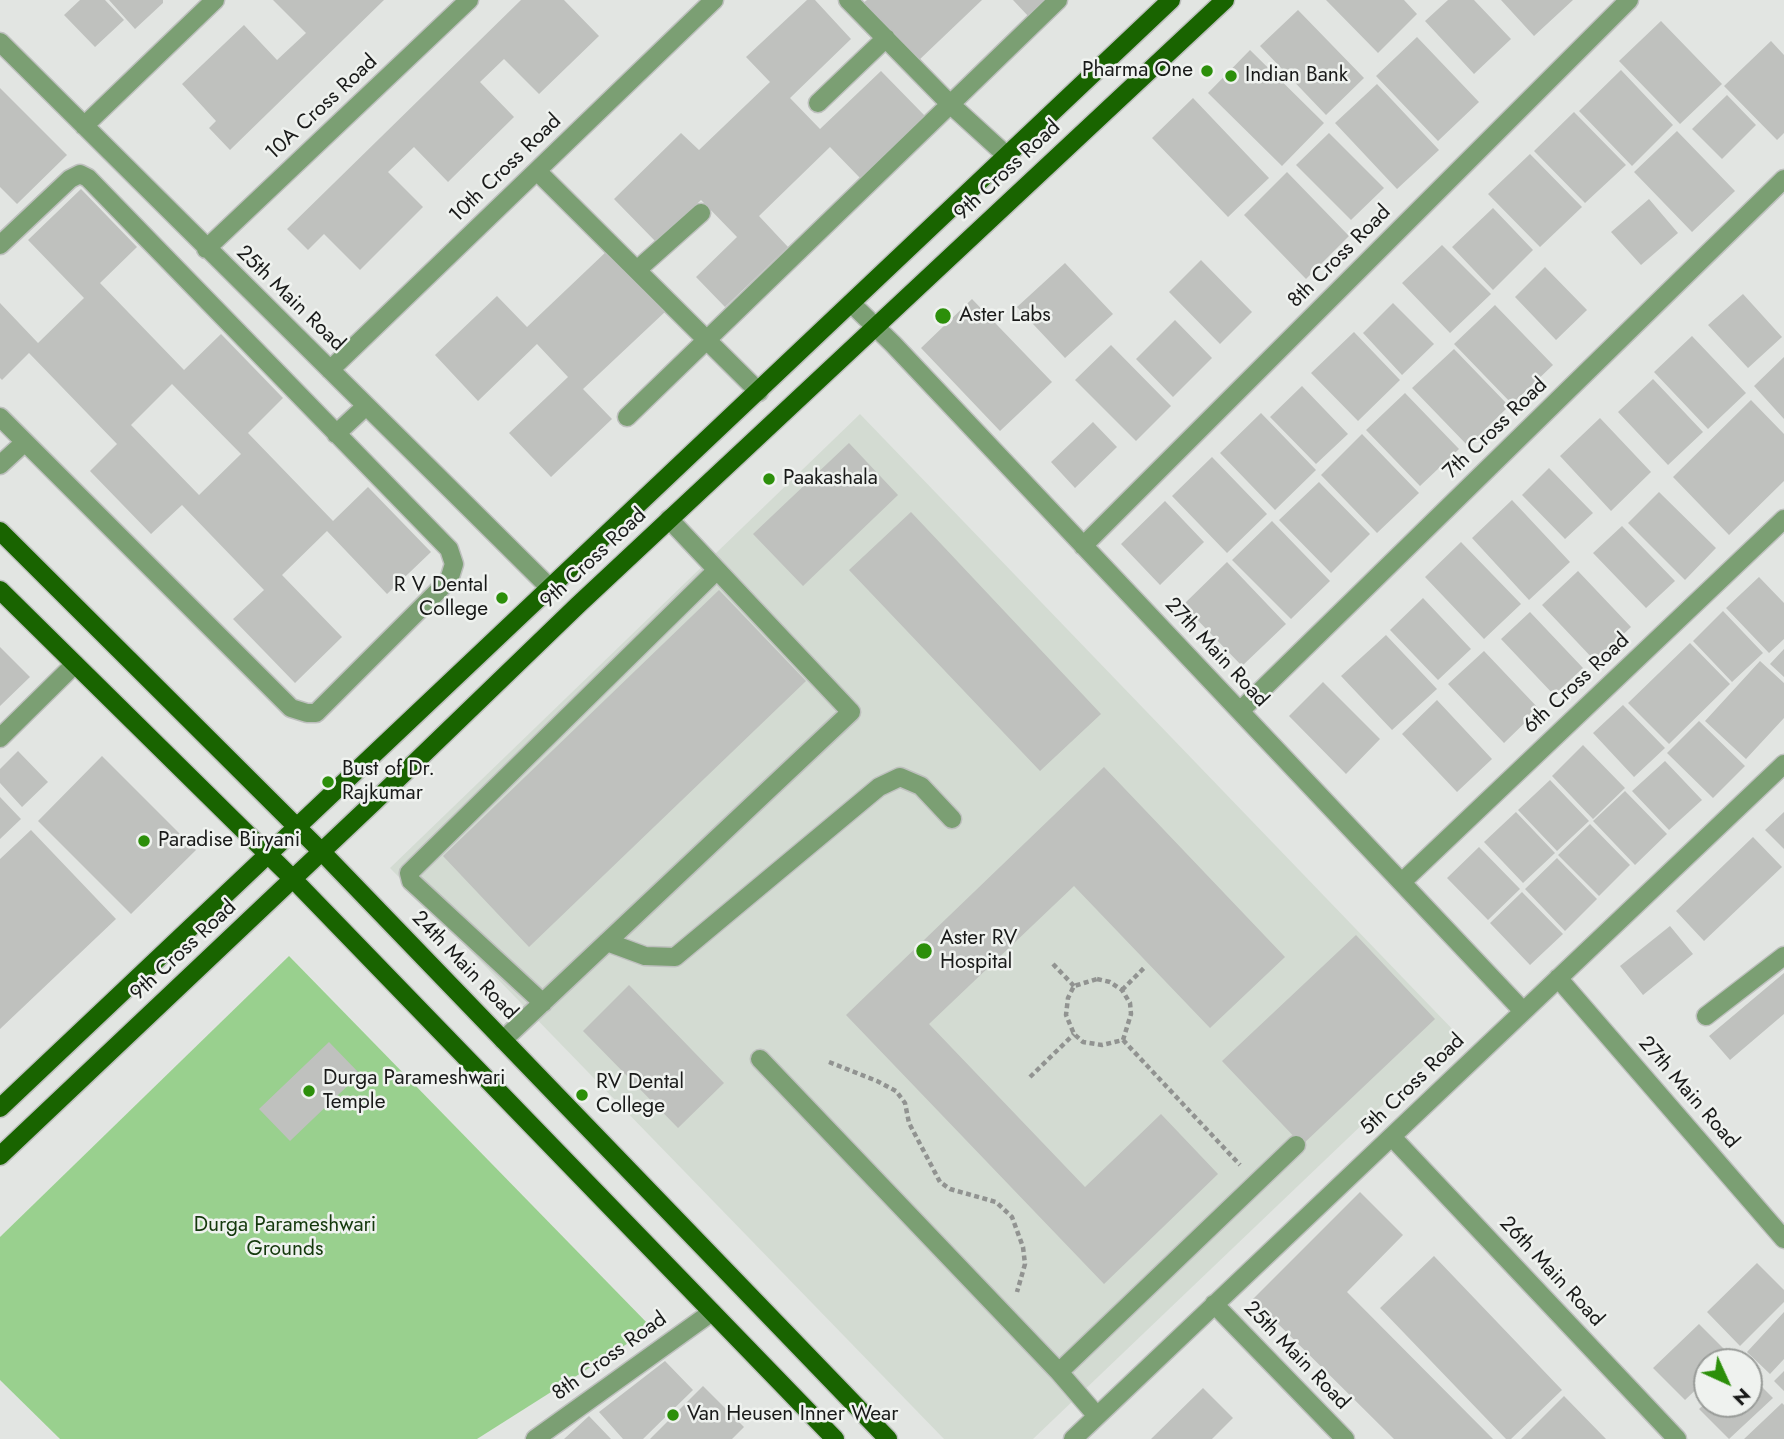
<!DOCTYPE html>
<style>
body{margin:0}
#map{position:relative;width:1784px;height:1439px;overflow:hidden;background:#e2e5e2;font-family:Jost,sans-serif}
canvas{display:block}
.north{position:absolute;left:1693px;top:1348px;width:70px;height:70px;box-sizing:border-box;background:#eff2ef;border:2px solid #999c99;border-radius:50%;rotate:135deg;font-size:19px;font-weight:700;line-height:28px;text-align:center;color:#191a19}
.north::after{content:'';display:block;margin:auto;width:24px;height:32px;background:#2c8f0a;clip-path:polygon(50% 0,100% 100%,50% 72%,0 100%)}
</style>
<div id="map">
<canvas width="1784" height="1439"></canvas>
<div class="north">N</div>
</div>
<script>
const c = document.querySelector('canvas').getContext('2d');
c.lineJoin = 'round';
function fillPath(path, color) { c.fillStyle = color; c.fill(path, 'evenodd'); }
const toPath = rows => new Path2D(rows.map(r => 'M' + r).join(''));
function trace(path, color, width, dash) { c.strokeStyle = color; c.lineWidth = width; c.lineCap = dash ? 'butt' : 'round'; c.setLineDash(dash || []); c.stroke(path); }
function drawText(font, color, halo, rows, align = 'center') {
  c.font = font + ' Jost,sans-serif'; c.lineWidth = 5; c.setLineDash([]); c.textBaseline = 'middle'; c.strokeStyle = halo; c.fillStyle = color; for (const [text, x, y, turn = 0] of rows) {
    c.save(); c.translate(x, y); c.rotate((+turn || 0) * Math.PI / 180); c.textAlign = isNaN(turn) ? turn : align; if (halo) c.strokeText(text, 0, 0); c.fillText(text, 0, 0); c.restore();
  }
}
const built = toPath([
 [860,414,1457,1034,1033,1439,944,1439,390,868]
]);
const green = toPath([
 [289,956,652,1328,477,1439,60,1439,0,1380,0,1237]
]);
const building = toPath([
 [80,0,105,0,124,20,95,47,64,15],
 [109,0,163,0,163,3,135,29],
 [273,0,384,0,230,150,209,128,216,121,182,84,244,25,277,60,306,33],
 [521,0,564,0,599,36,539,94,504,59,480,82,514,117,448,182,414,147,388,172,423,207,360,270,324,234,308,250,287,229],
 [807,0,815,0,851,39,790,98,820,129,881,71,925,116,860,178,830,147,759,216,788,247,725,307,696,277,737,237,701,200,657,243,614,199,681,133,699,150,770,82,746,57],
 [867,0,982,0,918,61,863,3],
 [1013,0,1046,0,1029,17],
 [1326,0,1404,0,1417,14,1378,53],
 [1448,0,1474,0,1511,39,1474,74,1425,21],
 [1501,0,1573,0,1534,36],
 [1298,10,1364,78,1326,115,1260,46],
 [1661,21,1722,84,1680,124,1619,61],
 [1417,37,1479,102,1438,141,1376,76],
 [1771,41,1784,55,1784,133,1777,140,1724,86],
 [1250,50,1324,123,1282,166,1208,93],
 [1621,70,1673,125,1632,166,1579,111],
 [1377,84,1439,150,1397,189,1335,123],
 [0,88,67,155,17,204,0,187],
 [1727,95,1756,125,1722,159,1692,129],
 [1193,98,1269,178,1228,217,1152,138],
 [1574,112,1626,165,1585,203,1534,151],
 [1677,131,1735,191,1692,232,1634,172],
 [1329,133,1384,188,1351,220,1296,165],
 [1530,154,1582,207,1540,247,1488,194],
 [1287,172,1349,236,1306,279,1244,215],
 [81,189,137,247,100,283,184,370,221,334,283,398,248,433,333,521,368,487,431,552,387,594,327,531,282,575,342,637,295,683,233,619,264,590,182,505,151,534,90,471,117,444,29,353,2,380,0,378,0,303,38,343,84,298,28,240],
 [172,384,241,454,199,495,131,425],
 [1649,199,1678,233,1641,265,1611,232],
 [1493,208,1533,250,1493,290,1452,247],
 [1442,245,1491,294,1450,333,1402,283],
 [608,250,666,311,583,389,612,419,551,477,509,433,568,377,537,344,478,401,435,355,497,296,527,327],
 [1201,260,1252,312,1220,344,1169,292],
 [1065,263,1113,314,1065,358,1017,307],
 [1545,267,1587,310,1556,340,1515,297],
 [1743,294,1782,337,1748,368,1708,325],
 [972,299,1052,382,1000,431,921,348],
 [1393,303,1434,344,1402,375,1363,333],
 [1495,305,1553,365,1512,404,1454,344],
 [1175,320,1212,358,1173,397,1136,359],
 [1354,332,1400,380,1358,421,1311,373],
 [1692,336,1746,393,1708,429,1654,372],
 [1111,345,1171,406,1136,441,1075,380],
 [1454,349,1509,406,1468,446,1412,388],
 [1784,357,1784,419,1754,386],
 [1653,379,1703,432,1668,465,1618,412],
 [1302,386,1348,434,1316,464,1270,417],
 [1405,393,1459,449,1420,486,1366,430],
 [1751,400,1784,434,1784,481,1729,535,1673,477],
 [1261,413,1316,470,1275,510,1220,453],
 [1600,418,1651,472,1611,511,1560,456],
 [1093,422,1117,447,1075,488,1051,462],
 [1362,434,1419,493,1377,533,1321,475],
 [849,443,898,495,803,586,753,534],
 [1212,457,1267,514,1227,553,1172,496],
 [1549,468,1593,513,1565,539,1522,495],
 [1319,482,1370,534,1331,573,1279,520],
 [1659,492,1716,548,1685,580,1628,523],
 [1512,500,1570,562,1529,600,1472,538],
 [1165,501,1204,542,1160,585,1121,544],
 [911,512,1101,714,1040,771,849,570],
 [1272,521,1330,581,1291,619,1232,560],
 [1622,526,1675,581,1646,608,1593,553],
 [1461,542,1521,604,1484,639,1425,577],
 [1227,562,1286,624,1242,666,1183,605],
 [1578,571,1631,627,1595,661,1542,605],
 [1759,577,1784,603,1784,639,1769,653,1726,608],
 [719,590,806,681,529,947,443,856],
 [1423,598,1471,649,1438,680,1390,630],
 [1723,611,1763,653,1732,682,1693,641],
 [1530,612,1583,668,1554,695,1501,639],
 [1386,635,1437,689,1392,730,1341,676],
 [1690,643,1730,684,1669,744,1628,703],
 [0,647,30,677,0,706],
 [1784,649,1784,677,1770,664],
 [1484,651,1539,709,1504,743,1448,684],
 [1760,661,1784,683,1784,718,1746,759,1705,721],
 [1323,682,1380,739,1346,774,1289,716],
 [1437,700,1492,759,1457,792,1402,734],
 [1623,705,1665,748,1634,777,1593,733],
 [1699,721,1745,766,1713,798,1667,753],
 [1583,745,1625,788,1593,819,1552,776],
 [18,751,48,782,22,807,0,783,0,769],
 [102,756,196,850,131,914,38,821],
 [1665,761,1702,800,1669,830,1632,791],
 [1104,767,1285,957,1210,1028,1074,886,929,1024,1085,1187,1161,1114,1218,1174,1104,1284,846,1015],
 [1550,780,1589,821,1557,851,1518,810],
 [1625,791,1667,834,1635,865,1593,821],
 [0,797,21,819,0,839],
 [1516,812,1555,853,1523,883,1484,842],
 [1784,812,1784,849,1765,830],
 [1590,824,1630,865,1599,896,1558,855],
 [31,830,116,919,0,1029,0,859],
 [1753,837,1782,867,1704,941,1676,911],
 [1479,847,1520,889,1488,920,1447,878],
 [1557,858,1597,899,1565,931,1525,889],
 [1522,892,1563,934,1530,965,1490,923],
 [1670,926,1693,954,1643,995,1620,966],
 [1356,935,1435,1019,1302,1145,1222,1061],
 [1784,973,1784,1014,1730,1060,1709,1036],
 [629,985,724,1083,678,1128,583,1031],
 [329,1042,360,1074,290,1141,259,1109],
 [1360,1192,1403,1235,1347,1292,1493,1439,1394,1439,1253,1299],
 [1434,1256,1562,1390,1511,1439,1506,1439,1380,1308],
 [1757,1263,1784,1290,1784,1302,1740,1346,1707,1312],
 [1784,1312,1784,1359,1770,1374,1747,1352],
 [1699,1324,1731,1356,1724,1362,1707,1362,1707,1379,1685,1400,1653,1368],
 [665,1361,693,1390,643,1439,623,1439,599,1412],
 [1784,1371,1784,1391,1774,1381],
 [1749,1374,1773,1398,1729,1439,1699,1409,1707,1402,1707,1404,1749,1404],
 [703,1386,744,1427,732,1439,650,1439],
 [1203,1388,1233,1418,1212,1439,1151,1439],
 [1564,1396,1606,1439,1521,1439],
 [1782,1403,1784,1405,1784,1439,1744,1439],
 [589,1416,611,1439,564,1439]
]);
const path = toPath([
 [1053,964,1074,986],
 [1097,979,1110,982,1122,990,1130,1003,1131,1014,1123,1040,1102,1045,1083,1042,1074,1034,1066,1015,1068,998,1074,986,1097,979],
 [1122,990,1146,966],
 [1123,1040,1240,1165],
 [829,1062,877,1081,896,1091,905,1103,909,1123,940,1182,950,1189,996,1202,1012,1217,1023,1247,1025,1264,1017,1292],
 [1030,1077,1074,1034]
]);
const minor = toPath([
 [848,0,950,104,1006,155],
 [0,42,550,588],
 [818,103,886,38],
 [84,126,215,0],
 [537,171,759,392],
 [0,245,70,179,80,174,88,178,449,549,454,564,449,580,316,713,307,713,291,708,0,417],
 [206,249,469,0],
 [637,270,701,213],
 [851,303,893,344,1523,1011],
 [330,370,714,0],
 [627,417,1058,0],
 [336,434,366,406],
 [0,465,25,442],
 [1083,546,1629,0],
 [1240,711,1784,179],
 [0,738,75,664],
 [1402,882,1784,519],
 [607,942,645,956,675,957,879,787,900,777,921,786,952,819],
 [1558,978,1784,1239],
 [543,1003,411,881,409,873,717,570],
 [1706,1016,1784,956],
 [503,1040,851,712,669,519],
 [760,1059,1059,1372,1097,1416],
 [1392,1137,1677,1439],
 [1214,1304,1345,1439],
 [1059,1372,1296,1145],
 [535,1439,712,1312],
 [1073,1439,1784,764]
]);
const major = toPath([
 [0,531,321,851,888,1439],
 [0,590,293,879,835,1439],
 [0,1108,1171,0],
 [0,1156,374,802,578,605,1225,0]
]);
const markers = [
 [1207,71,7,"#2c8f0a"],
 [1231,76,7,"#2c8f0a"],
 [943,316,9,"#2c8f0a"],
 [769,479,7,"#2c8f0a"],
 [502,598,7,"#2c8f0a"],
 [328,782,7,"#2c8f0a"],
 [144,841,7,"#2c8f0a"],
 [924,951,9,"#2c8f0a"],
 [309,1091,7,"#2c8f0a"],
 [582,1095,7,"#2c8f0a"],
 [673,1415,7,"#2c8f0a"]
];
const poiNames = [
 ["Pharma One",1193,71,"right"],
 ["Indian Bank",1245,76],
 ["Aster Labs",959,316],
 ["Paakashala",783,479],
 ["R V Dental",488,586,"right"],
 ["College",488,610,"right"],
 ["Bust of Dr.",342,770],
 ["Rajkumar",342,794],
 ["Paradise Biryani",158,841],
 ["Aster RV",940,939],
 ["Hospital",940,963],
 ["Durga Parameshwari",323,1079],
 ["Temple",323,1103],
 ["RV Dental",596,1083],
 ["College",596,1107],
 ["Van Heusen Inner Wear",687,1415]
];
const streetNames = [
 ["10A Cross Road",322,108,-43],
 ["10th Cross Road",506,169,-44],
 ["9th Cross Road",1008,171,-43],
 ["8th Cross Road",1340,257,-45],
 ["25th Main Road",290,299,44],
 ["7th Cross Road",1496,429,-44],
 ["9th Cross Road",594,559,-43],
 ["27th Main Road",1216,653,47],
 ["6th Cross Road",1577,684,-43],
 ["9th Cross Road",184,951,-43],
 ["24th Main Road",464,966,46],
 ["5th Cross Road",1413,1085,-44],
 ["27th Main Road",1688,1093,49],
 ["26th Main Road",1551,1272,47],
 ["25th Main Road",1296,1356,46],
 ["8th Cross Road",610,1357,-36]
];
const parkNames = [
 ["Durga Parameshwari",285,1226],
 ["Grounds",285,1250]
];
fillPath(built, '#d3dbd2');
fillPath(green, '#99d08e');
fillPath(building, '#bfc1be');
trace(minor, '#bec0be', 21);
trace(major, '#bec0be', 21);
trace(path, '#919391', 4.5, [5, 3.5]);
trace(minor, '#7b9f73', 18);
trace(major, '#196400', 18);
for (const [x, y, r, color] of markers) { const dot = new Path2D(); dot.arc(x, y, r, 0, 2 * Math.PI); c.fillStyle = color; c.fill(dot); trace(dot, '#eff2ef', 2.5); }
drawText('21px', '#191a19', '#eff2ef', poiNames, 'left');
drawText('21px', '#191a19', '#eff2ef', streetNames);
drawText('21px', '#14390c', '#eff2ef', parkNames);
</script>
